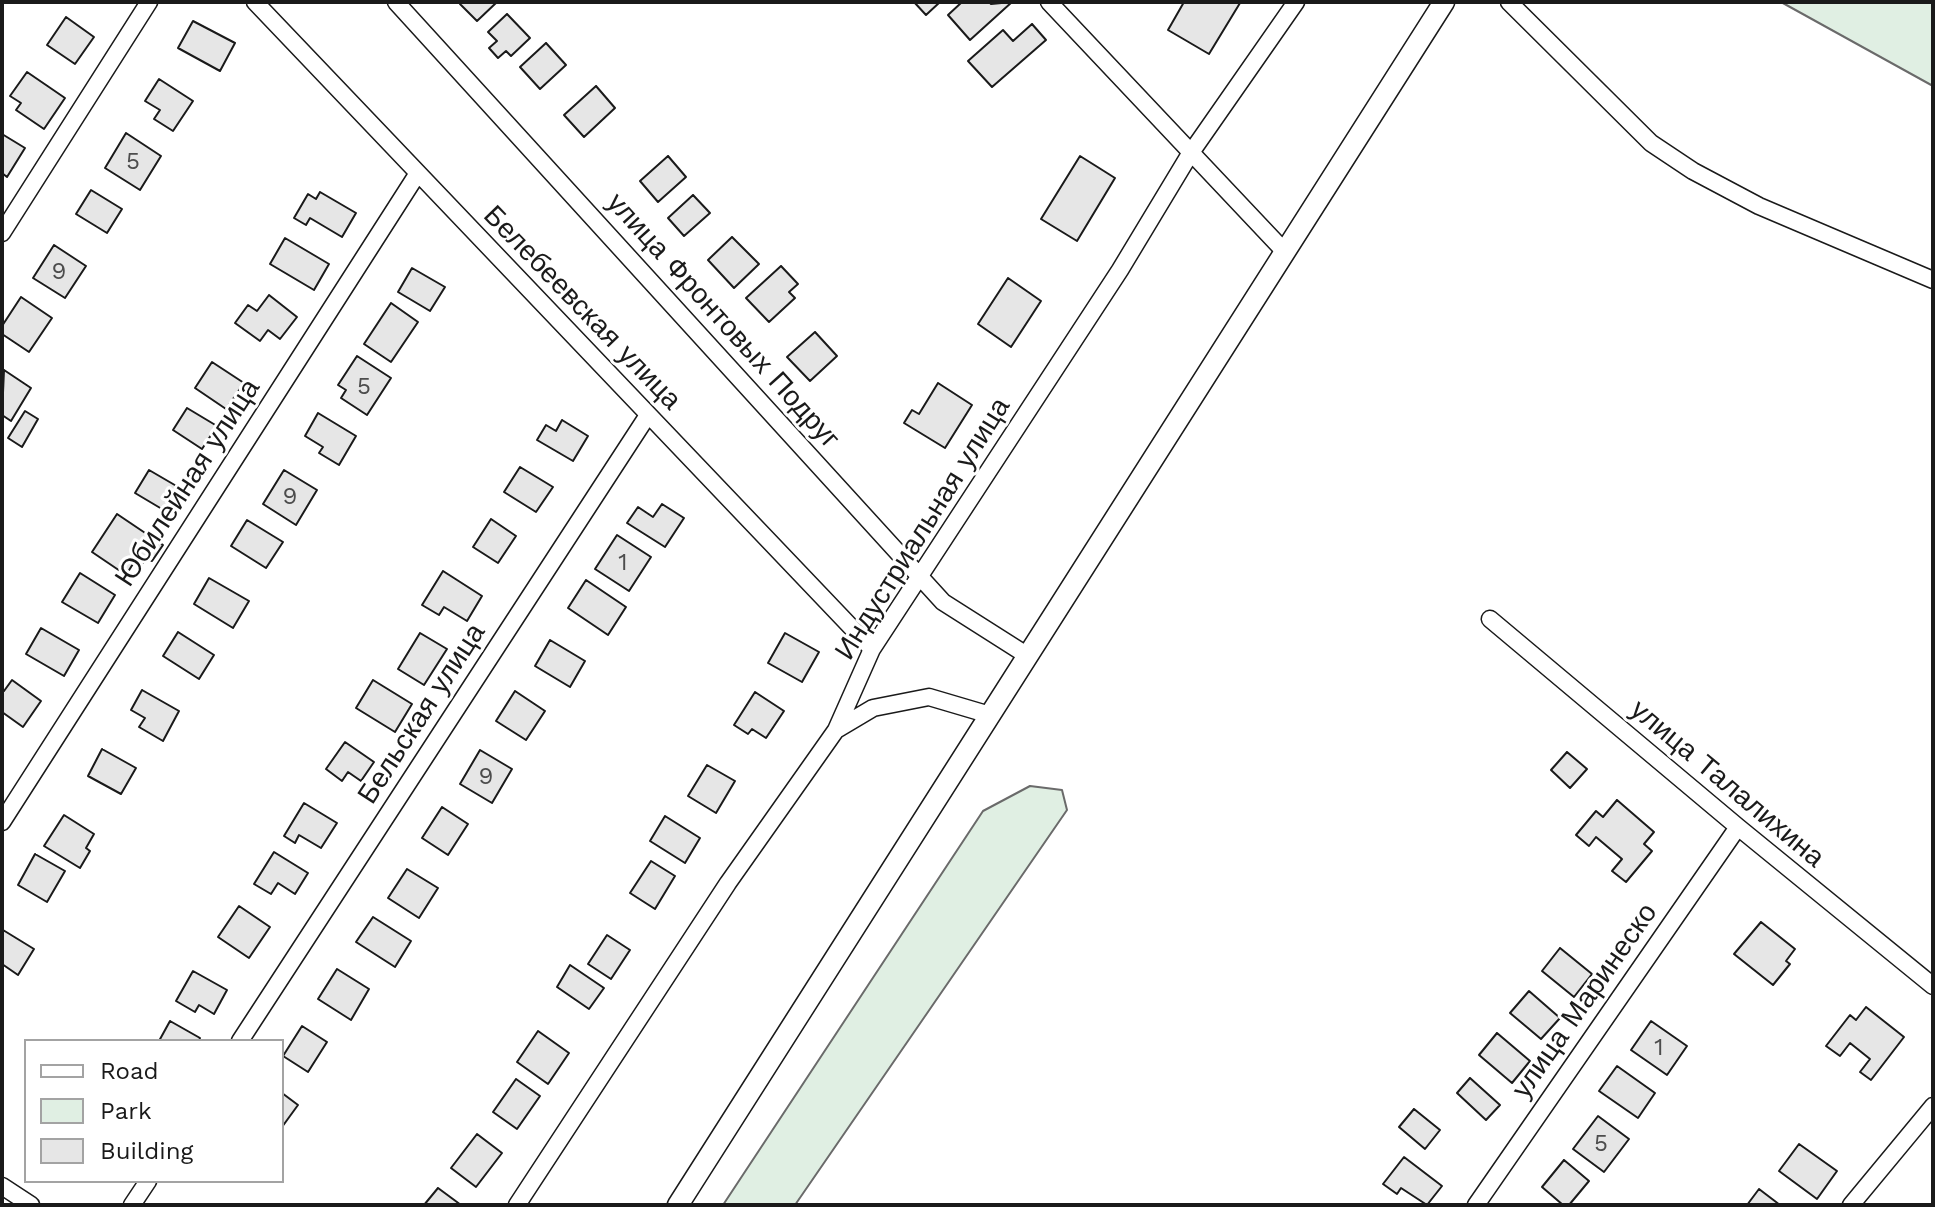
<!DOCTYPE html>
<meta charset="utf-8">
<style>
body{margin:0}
#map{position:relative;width:1935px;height:1207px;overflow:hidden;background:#fff;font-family:"Work Sans",sans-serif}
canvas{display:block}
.frame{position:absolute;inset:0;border:4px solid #1a1a1a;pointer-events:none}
.legend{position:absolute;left:24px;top:1039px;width:260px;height:144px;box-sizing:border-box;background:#fff;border:2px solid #a3a3a3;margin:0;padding:10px 14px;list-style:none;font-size:24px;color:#1a1a1a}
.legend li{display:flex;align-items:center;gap:16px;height:40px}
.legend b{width:40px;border:2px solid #a3a3a3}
</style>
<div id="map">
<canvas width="1935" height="1207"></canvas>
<div class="frame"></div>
<ul class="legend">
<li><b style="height:10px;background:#fff"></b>Road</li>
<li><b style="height:22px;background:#e0efe3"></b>Park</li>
<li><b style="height:22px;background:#e6e6e6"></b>Building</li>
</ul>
</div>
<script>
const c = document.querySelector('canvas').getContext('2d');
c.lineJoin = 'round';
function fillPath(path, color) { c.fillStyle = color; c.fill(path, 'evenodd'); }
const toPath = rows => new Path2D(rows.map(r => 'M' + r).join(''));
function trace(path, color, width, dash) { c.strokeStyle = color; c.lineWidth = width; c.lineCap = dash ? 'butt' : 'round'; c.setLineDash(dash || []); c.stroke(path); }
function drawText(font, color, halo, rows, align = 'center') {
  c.font = font + ' "Work Sans",sans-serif'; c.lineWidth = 6; c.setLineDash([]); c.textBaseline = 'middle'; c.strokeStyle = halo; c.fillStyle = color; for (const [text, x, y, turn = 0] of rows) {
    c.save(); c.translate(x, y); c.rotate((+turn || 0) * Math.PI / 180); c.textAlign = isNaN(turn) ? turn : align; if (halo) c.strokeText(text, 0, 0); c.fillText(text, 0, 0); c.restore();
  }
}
const green = toPath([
 [1781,2,1933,2,1933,86,1781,2],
 [1030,786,1062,790,1067,810,795,1205,723,1205,983,811,1030,786]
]);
const building = toPath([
 [462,2,497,2,477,21,460,4,462,2],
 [914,2,940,2,926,15,914,2],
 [962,2,989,2,991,4,1012,2,970,40,948,15,962,2],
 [1184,2,1240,3,1209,54,1168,30,1184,2],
 [507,14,530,38,511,56,506,51,498,58,489,48,497,41,488,32,507,14],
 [66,17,94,37,75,64,47,45,66,17],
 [193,21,235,43,220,71,178,48,193,21],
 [1032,24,1046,40,992,87,968,61,1003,30,1013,41,1032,24],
 [546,43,566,65,540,89,520,67,546,43],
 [27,72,65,98,44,129,16,110,21,103,10,96,27,72],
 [159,79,193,101,173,131,154,119,160,110,145,101,159,79],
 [596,86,615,108,584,137,564,115,596,86],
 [126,133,161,156,140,190,105,168,126,133],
 [2,134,25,148,7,177,2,173,2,134],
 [668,156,686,177,658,202,640,181,668,156],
 [1080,156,1115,178,1077,241,1041,219,1080,156],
 [91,190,122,209,107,233,76,214,91,190],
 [320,192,356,213,342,237,310,218,306,225,294,218,308,194,316,199,320,192],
 [693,195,710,213,684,236,668,218,693,195],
 [732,237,759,264,734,288,708,260,732,237],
 [285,238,329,264,314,290,270,264,285,238],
 [54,245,86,266,65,298,33,278,54,245],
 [781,266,798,284,789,292,795,298,769,322,746,298,781,266],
 [412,268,445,287,430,311,398,292,412,268],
 [1008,278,1041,301,1011,347,978,324,1008,278],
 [269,295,297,317,280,339,268,330,260,341,235,323,248,305,257,311,269,295],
 [21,297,52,318,29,352,2,334,2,326,21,297],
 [391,303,418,322,391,362,364,344,391,303],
 [815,332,837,356,810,381,787,357,815,332],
 [357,356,391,378,367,415,341,398,346,390,338,385,357,356],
 [212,362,244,383,226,409,195,388,212,362],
 [4,370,31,388,11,421,2,415,4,370],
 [938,383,972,405,945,448,904,423,912,410,919,414,938,383],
 [187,408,217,426,202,449,173,430,187,408],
 [25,411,38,419,22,447,8,438,25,411],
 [318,413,356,436,339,465,319,453,323,447,305,436,318,413],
 [562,420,588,436,573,461,537,440,546,425,556,431,562,420],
 [520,467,553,487,536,512,504,492,520,467],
 [149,470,185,491,172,515,135,493,149,470],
 [284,470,317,490,296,525,263,504,284,470],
 [662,504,684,518,665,547,627,523,638,507,653,517,662,504],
 [117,514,163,545,152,561,146,558,143,563,136,559,126,575,92,552,117,514],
 [491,519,516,536,498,563,473,547,491,519],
 [247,520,283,542,266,568,231,546,247,520],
 [617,535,651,557,629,591,595,569,617,535],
 [443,571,482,596,467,621,444,607,439,615,422,605,443,571],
 [80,573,115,595,98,623,62,602,80,573],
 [209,578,249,601,233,628,194,604,209,578],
 [586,580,626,607,608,635,568,608,586,580],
 [41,628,79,650,64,676,26,654,41,628],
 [178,632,214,655,199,679,163,656,178,632],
 [420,633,447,649,424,685,398,669,420,633],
 [785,633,819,652,802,682,768,663,785,633],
 [550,640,585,661,570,687,535,666,550,640],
 [12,680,41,701,23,727,2,712,2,689,4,691,12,680],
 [373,680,412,704,395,732,356,708,373,680],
 [142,690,179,711,163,741,139,727,145,718,131,710,142,690],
 [515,691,545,711,526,740,496,721,515,691],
 [755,692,784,711,766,738,752,729,748,734,734,725,755,692],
 [345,742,374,762,361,781,348,772,342,781,326,769,345,742],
 [102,749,136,768,121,794,88,776,102,749],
 [480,750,512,769,492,803,460,784,480,750],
 [1567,752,1587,769,1570,788,1551,770,1567,752],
 [707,765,735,781,716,813,688,796,707,765],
 [1617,800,1654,832,1644,844,1652,851,1626,882,1612,871,1622,859,1596,837,1589,846,1576,835,1596,811,1603,817,1617,800],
 [304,803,337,823,321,848,299,835,295,843,284,836,304,803],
 [442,807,468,824,448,855,422,838,442,807],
 [64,815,94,834,86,848,90,851,80,868,44,846,64,815],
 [665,816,700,838,685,863,650,841,665,816],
 [274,852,308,873,295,894,278,883,271,894,254,884,274,852],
 [35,854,65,871,47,902,18,885,35,854],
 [651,861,675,876,655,909,630,893,651,861],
 [407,869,438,888,419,918,388,898,407,869],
 [239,906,270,927,249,958,218,937,239,906],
 [373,917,411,941,395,967,356,942,373,917],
 [1761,922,1795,949,1786,961,1790,964,1773,985,1734,954,1761,922],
 [3,930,34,949,18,975,2,964,3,930],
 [607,935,630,950,611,979,588,964,607,935],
 [1560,948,1592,974,1574,997,1542,971,1560,948],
 [570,965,604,988,589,1009,557,987,570,965],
 [337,969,369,989,351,1020,318,999,337,969],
 [193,971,227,990,214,1014,199,1005,195,1012,176,1001,193,971],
 [1529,991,1560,1018,1541,1039,1510,1013,1529,991],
 [1866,1007,1904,1037,1871,1080,1860,1072,1870,1059,1850,1043,1840,1056,1826,1046,1850,1015,1856,1020,1866,1007],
 [170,1021,200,1038,199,1041,159,1041,170,1021],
 [1651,1021,1687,1046,1667,1075,1631,1050,1651,1021],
 [302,1026,327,1042,308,1072,283,1056,302,1026],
 [538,1031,569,1053,548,1084,517,1062,538,1031],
 [1497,1033,1530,1061,1512,1083,1479,1055,1497,1033],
 [1617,1066,1655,1093,1638,1118,1599,1091,1617,1066],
 [1470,1078,1500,1105,1486,1120,1457,1093,1470,1078],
 [516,1079,540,1096,517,1129,493,1112,516,1079],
 [282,1093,298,1105,282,1127,282,1093],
 [1414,1109,1440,1130,1425,1149,1399,1127,1414,1109],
 [1598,1116,1629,1139,1604,1172,1573,1149,1598,1116],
 [477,1134,502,1153,476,1187,451,1168,477,1134],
 [1799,1144,1837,1171,1817,1199,1779,1171,1799,1144],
 [1404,1157,1442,1186,1427,1205,1401,1188,1397,1194,1383,1184,1404,1157],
 [1564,1160,1589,1181,1569,1205,1563,1205,1542,1187,1564,1160],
 [438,1188,461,1205,424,1205,438,1188],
 [1759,1189,1780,1205,1747,1205,1759,1189]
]);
const minor = toPath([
 [255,2,872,649],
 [396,2,943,602,1028,656],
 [1049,2,1285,252],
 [1509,2,1651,143,1693,171,1759,206,1933,280],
 [2,233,149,2],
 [1490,619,1738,827,1933,986],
 [836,730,873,708,929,697,990,715],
 [2,822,418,173],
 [240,1041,648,415],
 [2,1186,31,1205],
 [132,1205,148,1181],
 [517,1205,728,883,836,730,872,649,1120,270,1190,154,1296,2],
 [1476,1205,1738,827],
 [1851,1205,1933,1106]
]);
const tertiary = toPath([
 [678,1205,1444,2]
]);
const numberNames = [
 ["5",133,162],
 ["9",59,272],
 ["5",364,387],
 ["9",290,497],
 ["1",623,563],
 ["9",486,777],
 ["1",1659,1048],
 ["5",1601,1144]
];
const streetNames = [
 ["Белебеевская улица",582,308,46],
 ["улица Фронтовых Подруг",723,321,48],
 ["Юбилейная улица",188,483,-57],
 ["Индустриальная улица",923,529,-58],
 ["Бельская улица",422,714,-57],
 ["улица Талалихина",1727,784,40],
 ["улица Маринеско",1585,1001,-55]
];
fillPath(green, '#e0efe3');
trace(green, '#6a6a6a', 2);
fillPath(building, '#e6e6e6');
trace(building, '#1a1a1a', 2);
trace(minor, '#1a1a1a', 19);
trace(tertiary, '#1a1a1a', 23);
trace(minor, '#fff', 16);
trace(tertiary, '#fff', 20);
drawText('24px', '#4d4d4d', null, numberNames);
drawText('28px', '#1a1a1a', '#fff', streetNames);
</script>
